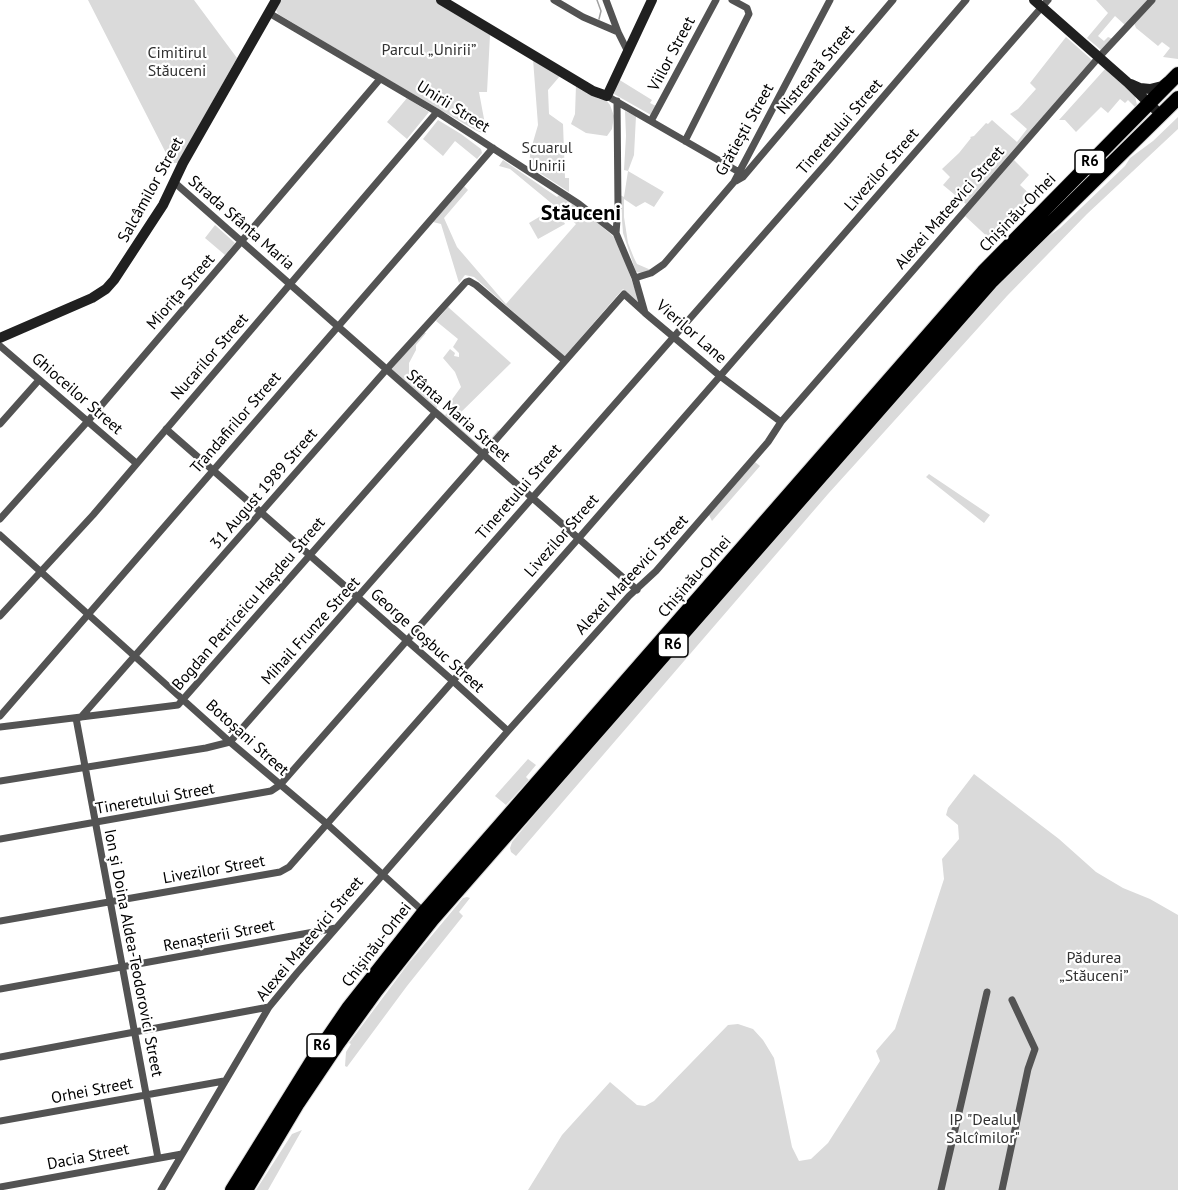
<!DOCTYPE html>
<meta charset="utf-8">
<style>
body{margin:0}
canvas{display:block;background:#fff}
</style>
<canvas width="1178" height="1190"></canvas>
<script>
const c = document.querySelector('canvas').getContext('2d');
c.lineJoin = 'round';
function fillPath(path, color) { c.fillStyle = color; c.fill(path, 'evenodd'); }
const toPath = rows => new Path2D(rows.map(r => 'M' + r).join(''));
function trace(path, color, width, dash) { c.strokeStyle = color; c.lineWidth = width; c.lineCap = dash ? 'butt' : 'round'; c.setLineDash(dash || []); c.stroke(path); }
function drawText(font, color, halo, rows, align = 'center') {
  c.font = font + ' "PT Sans",sans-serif'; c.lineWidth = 4.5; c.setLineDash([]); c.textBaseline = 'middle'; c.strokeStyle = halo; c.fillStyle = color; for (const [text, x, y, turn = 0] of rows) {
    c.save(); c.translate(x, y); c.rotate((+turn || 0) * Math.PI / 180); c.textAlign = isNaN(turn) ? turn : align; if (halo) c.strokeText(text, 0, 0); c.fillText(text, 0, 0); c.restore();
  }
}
const green = toPath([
 [88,0,194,0,237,58,178,163,171,163],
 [279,0,436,0,490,35,487,92,479,92,487,135,475,130,375,72,278,14,276,10],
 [1096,0,1148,0,1125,25,1115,16,1098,36,1104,41,1108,37,1113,39,1101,50,1087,38,1108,13],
 [1156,0,1178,0,1178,59,1163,57,1170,48,1162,42,1158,46,1136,28,1134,23],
 [1066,37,1092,60,966,204,943,185,950,177,942,169,959,153,971,138,970,137,974,136,986,123,988,124,992,120,1017,142,1027,129,1010,114,1018,109,1036,89,1030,83],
 [533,59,560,76,548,90,549,114,563,124,565,178,569,178,569,192,532,168,529,163,531,149,538,125],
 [1105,69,1135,96,1137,105,1135,107,1128,100,1125,103,1120,99,1108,113,1101,107,1076,132,1065,120,1059,120],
 [618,79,652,100,650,103,656,106,651,115,614,94],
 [576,85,599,99,606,100,610,105,614,116,612,129,607,136,586,133,571,124,575,114],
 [407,98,429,112,407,139,387,122],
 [625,111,636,116,634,155,628,171,664,192,654,207,645,202,636,207,624,199,624,217,628,243,634,258,637,264,651,270,642,273,636,272,623,233,620,195,624,197,628,171,624,170,626,136],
 [1178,117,1178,129,1087,214,1007,296,828,494,516,856,511,852,510,848,512,842,570,772,978,304,1035,246,1060,228,1125,166,1130,158,1153,141],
 [438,120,461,134,481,149,482,153,477,159,455,141,443,156,423,139],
 [503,160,557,197,559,195,580,209,578,213,582,216,586,213,613,236,620,248,641,306,623,289,564,357,474,277,465,275,459,283,441,224,433,222,464,186,468,190,444,218,457,247,506,304,576,224,556,207,565,224,538,239,529,223,556,207,510,169,499,166],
 [1014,160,1029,175,1020,185,1034,198,993,242,965,216],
 [215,225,235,243,225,255,205,238],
 [448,307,511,363,452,421,483,448,498,430,500,432,483,449,441,414,440,411,445,415,452,409,448,405,461,387,455,372,443,358,450,349,455,353,454,356,459,357,459,353,453,347,458,339,436,321],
 [424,332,426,333,416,345,416,350,409,363,409,370,412,375,436,396,437,408,435,409,391,370],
 [755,462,760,466,712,521,709,515],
 [929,474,990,515,984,523,926,477],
 [528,759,536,765,526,777,529,780,506,805,495,796],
 [974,774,1059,839,1096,872,1123,888,1150,899,1178,915,1178,1190,528,1190,562,1135,610,1082,637,1105,645,1106,654,1101,728,1025,738,1024,753,1029,763,1040,774,1058,792,1147,799,1161,811,1159,828,1143,844,1118,880,1061,876,1051,895,1029,944,879,942,859,959,839,958,825,946,815,948,808],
 [467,897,470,898,459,912,463,916,407,986,347,1067,345,1066,346,1052,351,1044,349,1043,408,964,463,898],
 [302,1130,268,1190,256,1190,292,1134]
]);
const stream = toPath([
 [597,0,601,11,599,19]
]);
const street = toPath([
 [554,0,583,17,618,32],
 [606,0,618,32,627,50],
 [269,13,437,112,579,204,616,233],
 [607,96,739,172],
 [617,101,618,207,616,233,635,278,645,313,720,376,781,422],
 [651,121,716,0],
 [685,141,749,14,747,8,732,0],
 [736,181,743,177,893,0],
 [174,182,637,590],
 [635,278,651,273,664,264,734,182,830,0],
 [0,346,136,463],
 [0,424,39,380],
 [166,429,453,681,508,731],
 [0,519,88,421,380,79],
 [0,535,230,742,327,824,424,912],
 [0,616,93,515,437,112],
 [0,716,493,148],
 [81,717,386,370,466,282,469,281,476,285,565,361],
 [76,718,158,1158],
 [0,727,178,705,435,413],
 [0,781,206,748,230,742,624,294,645,313],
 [0,839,271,791,280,785,830,159,966,0],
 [0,921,280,872,289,867,578,539,1048,0],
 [0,989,336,928],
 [0,1057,269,1007],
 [0,1121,224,1081],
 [0,1187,182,1154],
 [161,1190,269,1007,297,973,508,731,629,596,656,571,768,442,781,422,1099,57,1152,0],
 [941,1190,987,992],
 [1002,1190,1028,1069,1035,1049,1012,1000]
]);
const secondary = toPath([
 [441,0,593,91,607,96,652,0],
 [1034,0,1127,82,1161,115],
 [1131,84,1140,88,1150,89,1162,86,1167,82],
 [0,338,92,298,106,289,114,280,163,205,183,163,276,0]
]);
const highway = toPath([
 [232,1190,312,1061,349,1007,424,912,983,272,1178,74],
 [246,1190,298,1103,337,1045,376,991,432,920,992,281,1178,98]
]);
const shields = [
 [1090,162,30],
 [673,645,30],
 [322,1046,30]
];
const shieldNames = [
 ["R6",1090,162],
 ["R6",673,645],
 ["R6",322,1046]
];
const parkNames = [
 ["Parcul „Unirii”",429,50],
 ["Cimitirul",177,53],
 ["Stăuceni",177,71],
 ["Scuarul",547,148],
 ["Unirii",547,166],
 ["Pădurea",1094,958],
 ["„Stăuceni”",1094,976],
 ["IP \"Dealul",983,1120],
 ["Salcîmilor\"",983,1138]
];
const streetNames = [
 ["Viilor Street",672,54,-62],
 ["Nistreană Street",816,70,-50],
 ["Unirii Street",453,107,32],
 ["Tineretului Street",840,127,-49],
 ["Grătiești Street",745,130,-61],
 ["Livezilor Street",882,170,-49],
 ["Salcâmilor Street",151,190,-61],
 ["Alexei Mateevici Street",950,208,-49],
 ["Chișinău-Orhei",1018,213,-46],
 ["Strada Sfânta Maria",241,223,41],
 ["Miorița Street",181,292,-49],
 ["Vierilor Lane",691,332,41],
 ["Nucarilor Street",210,357,-49],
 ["Ghioceilor Street",77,394,41],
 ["Sfânta Maria Street",458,416,41],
 ["Trandafirilor Street",236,423,-49],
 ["31 August 1989 Street",264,489,-49],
 ["Tineretului Street",519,492,-49],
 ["Livezilor Street",562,536,-49],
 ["Alexei Mateevici Street",632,575,-47],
 ["Chișinău-Orhei",695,577,-49],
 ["Bogdan Petriceicu Hașdeu Street",249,604,-49],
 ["Mihail Frunze Street",311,631,-48],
 ["George Coșbuc Street",427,641,42],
 ["Botoșani Street",247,738,42],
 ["Tineretului Street",155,799,-10],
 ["Livezilor Street",214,870,-10],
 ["Renașterii Street",219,936,-11],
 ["Alexei Mateevici Street",310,939,-50],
 ["Chișinău-Orhei",377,945,-52],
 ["Ion și Doina Aldea-Teodorovici Street",133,953,79],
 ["Orhei Street",92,1091,-11],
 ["Dacia Street",88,1157,-11]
];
const districtNames = [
 ["Stăuceni",581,214]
];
fillPath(green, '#dadada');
trace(stream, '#a1a1a1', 1.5);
trace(highway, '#dbdbdb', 16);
trace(street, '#535353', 7);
trace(secondary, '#202020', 10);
trace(highway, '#000', 14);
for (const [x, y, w] of shields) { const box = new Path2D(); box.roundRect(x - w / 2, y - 12, w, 24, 4.5); c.fillStyle = '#fff'; c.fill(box); trace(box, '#000', 1.5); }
drawText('bold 15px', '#000', null, shieldNames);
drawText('16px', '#313131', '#fff', parkNames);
drawText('16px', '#000', '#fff', streetNames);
drawText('bold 22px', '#000', '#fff', districtNames);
</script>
